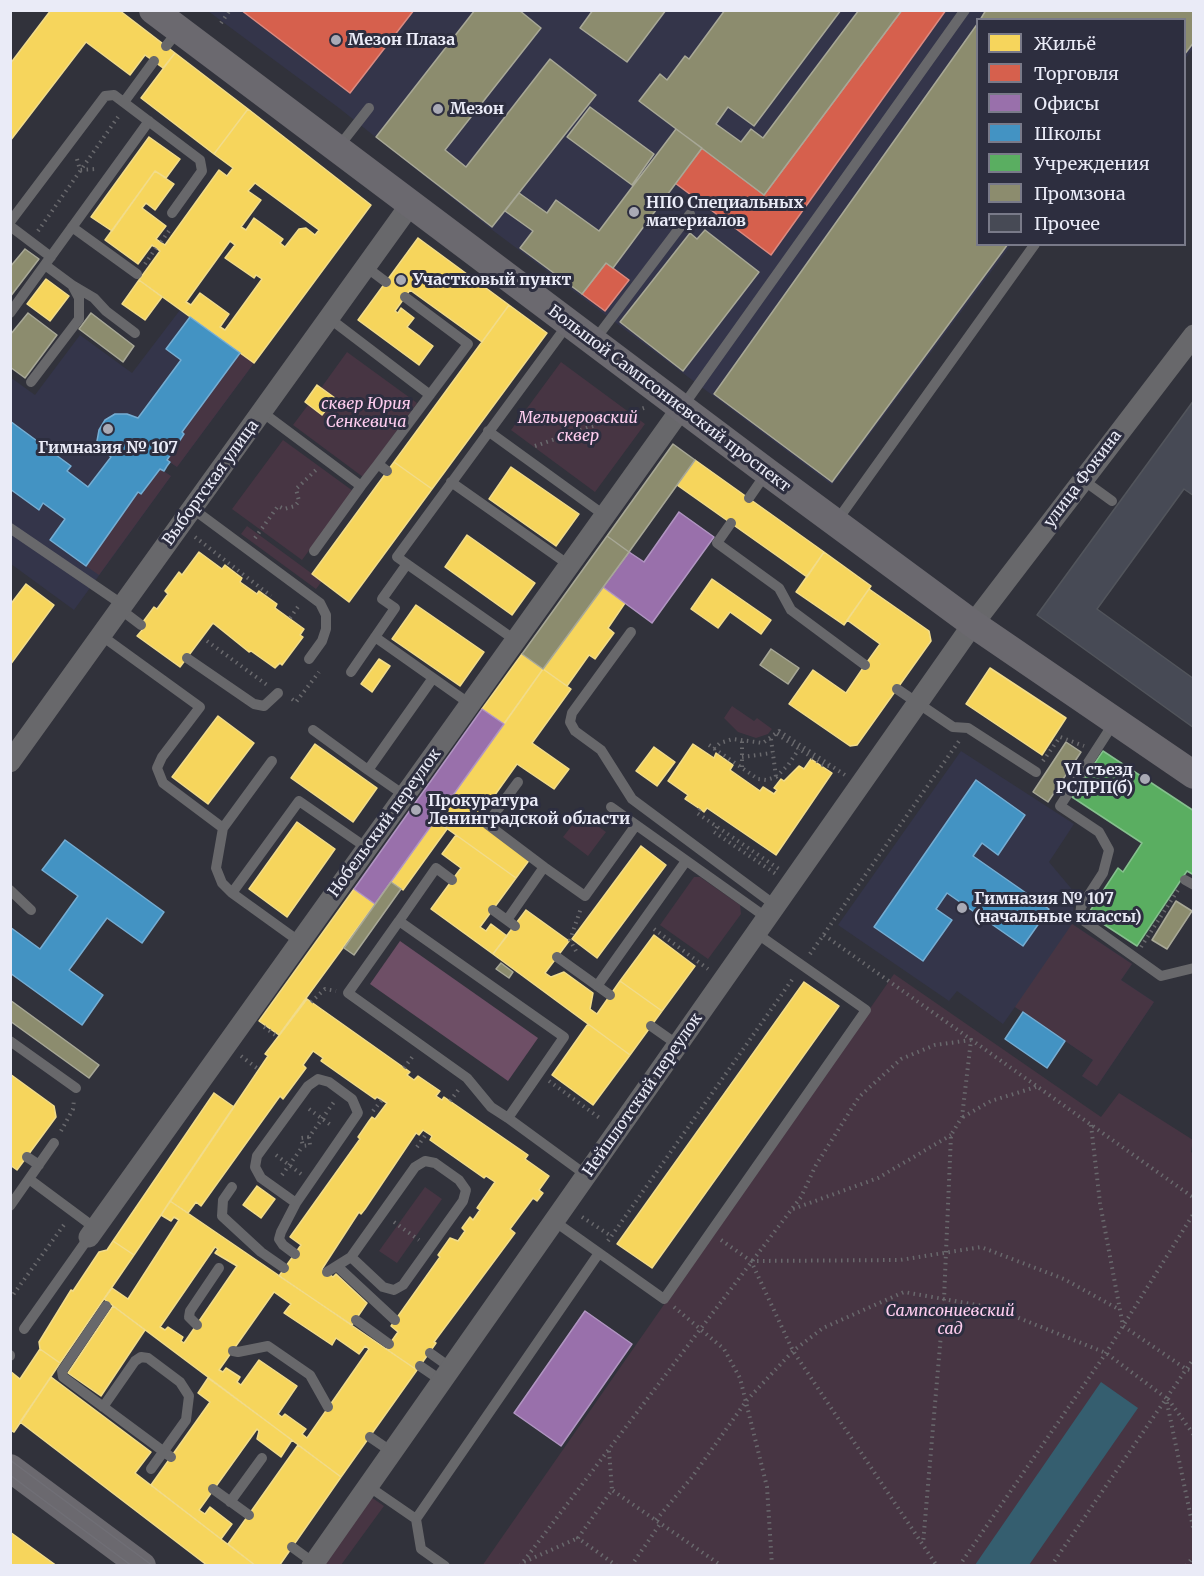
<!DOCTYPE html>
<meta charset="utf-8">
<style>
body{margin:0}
#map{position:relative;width:1204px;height:1576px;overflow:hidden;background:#31323b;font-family:Merriweather,serif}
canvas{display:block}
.frame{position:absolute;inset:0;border:12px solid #eaebf7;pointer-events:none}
.legend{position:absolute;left:976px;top:18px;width:210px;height:228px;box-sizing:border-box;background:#2d2e3f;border:2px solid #797a89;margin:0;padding:8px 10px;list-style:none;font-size:18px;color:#eaebf7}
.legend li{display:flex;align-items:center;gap:12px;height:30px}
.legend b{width:30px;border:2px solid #797a89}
</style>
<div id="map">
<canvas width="1204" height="1576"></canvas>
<div class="frame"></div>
<ul class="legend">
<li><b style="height:16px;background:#f6d55c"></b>Жильё</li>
<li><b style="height:16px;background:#d6604d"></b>Торговля</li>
<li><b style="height:16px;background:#9970ab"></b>Офисы</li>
<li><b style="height:16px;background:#4393c3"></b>Школы</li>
<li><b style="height:16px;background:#5aae61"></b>Учреждения</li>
<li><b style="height:16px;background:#8c8c6e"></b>Промзона</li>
<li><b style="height:16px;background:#474a55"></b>Прочее</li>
</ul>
</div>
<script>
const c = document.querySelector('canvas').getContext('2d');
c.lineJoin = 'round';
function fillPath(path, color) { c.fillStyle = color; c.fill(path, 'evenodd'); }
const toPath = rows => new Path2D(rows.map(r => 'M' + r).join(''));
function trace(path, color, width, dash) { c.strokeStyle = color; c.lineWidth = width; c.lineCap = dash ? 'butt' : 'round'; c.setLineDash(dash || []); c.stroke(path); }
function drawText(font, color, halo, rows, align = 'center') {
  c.font = font + ' Merriweather,serif'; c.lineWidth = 6; c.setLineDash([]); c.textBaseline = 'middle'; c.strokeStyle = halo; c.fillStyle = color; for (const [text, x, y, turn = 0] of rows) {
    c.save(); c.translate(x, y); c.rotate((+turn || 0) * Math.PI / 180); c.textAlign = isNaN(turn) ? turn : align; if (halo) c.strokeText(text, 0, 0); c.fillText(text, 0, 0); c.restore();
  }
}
const built = toPath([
 [1193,10,1194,47,1185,59,1184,20,978,20,978,244,1011,245,832,485,491,229,339,108,208,11],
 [180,310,254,363,177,467,169,462,164,471,171,476,74,610,11,564,10,377,35,395,80,335,132,373],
 [961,751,1074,824,1049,862,1075,893,1072,924,1132,964,1121,980,1154,1002,1097,1086,1082,1076,1093,1060,1015,1007,1003,1024,957,991,949,1001,838,925]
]);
const green = toPath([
 [347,352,417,403,363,477,293,425,308,405,334,398,321,388],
 [240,353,254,363,177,467,167,460,184,434,182,432],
 [561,362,645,424,595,492,511,430],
 [283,440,353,491,302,560,232,509],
 [160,469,171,476,99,575,86,566,138,492,142,494],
 [247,526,322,581,316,589,241,534],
 [732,706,754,721,757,718,772,729,768,734,756,738,738,732,724,718],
 [581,814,606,832,588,856,563,837],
 [694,877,700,877,740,905,741,914,708,959,660,925],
 [1072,924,1132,964,1121,980,1154,1002,1097,1086,1082,1076,1093,1060,1015,1007],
 [894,974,1101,1117,1119,1093,1193,1140,1191,1152,1194,1154,1193,1565,482,1566],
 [425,1187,442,1199,397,1263,379,1251],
 [371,1497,384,1506,341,1565,323,1566]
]);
const forest = toPath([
 [400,941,538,1038,508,1081,370,984]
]);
const water = toPath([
 [1101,1382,1138,1408,1029,1565,975,1565]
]);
const homes = toPath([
 [51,10,119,10,175,53,163,68,145,55,130,75,86,42,10,141,10,64,51,10],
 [175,53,248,109,214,154,141,98,175,53],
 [248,109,371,205,254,363,139,280,160,251,152,245,138,264,105,240,155,171,174,184,155,210,146,203,142,208,166,226,156,239,165,245,219,170,227,176,233,168,214,154,248,109],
 [255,183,319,230,315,235,306,228,299,229,285,247,280,243,283,239,254,218,246,230,241,227,261,200,248,191,255,183],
 [230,241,235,245,225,258,254,278,256,275,262,279,225,330,220,327,229,314,200,293,191,305,186,302,230,241],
 [149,137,180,159,166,178,155,171,112,231,91,217,149,137],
 [418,238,509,305,482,342,410,290,395,311,398,313,401,308,414,318,407,327,433,346,419,365,358,320,418,238],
 [46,279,69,296,50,321,27,304,46,279],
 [139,280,162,297,145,320,122,304,139,280],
 [509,305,547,333,432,489,394,462,509,305],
 [317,385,335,398,322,415,305,402,317,385],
 [695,460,824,552,807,577,677,485,695,460],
 [394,462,432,489,349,602,312,574,394,462],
 [511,467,579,514,556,546,489,499,511,467],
 [467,535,535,583,512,615,445,567,467,535],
 [199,552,222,569,225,565,238,575,242,578,240,582,257,594,259,591,277,604,275,608,304,629,300,635,303,637,282,665,280,663,275,668,251,651,249,652,213,623,180,667,137,636,143,629,140,626,154,607,157,609,168,594,165,591,179,572,182,575,199,552],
 [824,552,871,586,844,625,796,592,824,552],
 [712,579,771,620,761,634,730,612,718,628,691,609,712,579],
 [26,584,54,605,10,665,10,605,26,584],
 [603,587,625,603,608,628,614,633,595,659,589,655,567,686,543,669,603,587],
 [869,589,929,631,931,641,857,745,850,746,789,704,813,670,846,693,865,665,880,644,847,620,869,589],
 [416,605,484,652,460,686,392,639,416,605],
 [522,654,543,669,504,724,482,709,522,654],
 [379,659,390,666,372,692,361,684,379,659],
 [990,668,1066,718,1042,755,966,704,990,668],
 [543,669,571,689,532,743,569,769,554,789,517,764,477,820,530,859,516,878,435,820,543,669],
 [218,716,254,743,208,804,172,777,218,716],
 [315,744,377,788,353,822,291,778,315,744],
 [693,744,714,758,716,753,733,765,730,770,760,791,763,787,774,794,777,790,774,788,781,779,784,781,799,766,804,769,811,759,832,773,776,855,707,808,704,812,700,809,685,799,688,795,668,781,693,744],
 [654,747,675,762,657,786,636,771,654,747],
 [435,820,447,829,403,890,391,882,435,820],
 [297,822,335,849,287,917,249,889,297,822],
 [456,835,516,878,480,927,486,931,491,924,507,936,493,954,431,909,461,868,442,854,456,835],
 [641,846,666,865,597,958,572,939,641,846],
 [354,889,375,904,279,1035,259,1021,354,889],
 [526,910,569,941,545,973,551,977,564,972,593,993,590,1009,597,1014,620,981,662,1011,630,1055,493,954,526,910],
 [654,935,695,966,662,1011,620,981,654,935],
 [804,982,839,1006,652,1268,617,1244,804,982],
 [307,999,410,1072,407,1075,414,1080,418,1076,440,1091,436,1096,442,1100,444,1097,528,1155,525,1159,549,1176,539,1190,543,1193,537,1201,533,1198,510,1229,515,1233,434,1342,436,1343,417,1370,386,1349,398,1332,391,1326,440,1257,438,1255,450,1238,458,1241,465,1231,462,1228,470,1217,473,1220,480,1210,477,1208,495,1182,486,1176,484,1178,430,1140,432,1136,423,1130,419,1135,416,1133,365,1209,361,1214,359,1212,322,1269,333,1277,336,1274,367,1303,352,1325,279,1276,301,1245,290,1237,360,1139,358,1137,369,1121,372,1117,375,1119,387,1103,377,1097,375,1099,355,1085,321,1061,323,1058,313,1051,303,1065,306,1068,283,1099,280,1096,201,1206,196,1202,188,1213,170,1201,268,1056,265,1054,307,999],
 [588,1024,630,1055,593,1105,552,1075,588,1024],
 [10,1074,54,1106,56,1117,17,1170,10,1165,10,1074],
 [214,1093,234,1107,134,1255,113,1241,214,1093],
 [257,1186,275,1199,261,1218,243,1205,257,1186],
 [170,1201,417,1370,341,1477,104,1299,112,1288,128,1299,179,1220,174,1217,171,1221,161,1215,170,1201],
 [215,1247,218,1249,215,1253,237,1266,184,1343,181,1341,183,1337,168,1327,165,1330,160,1327,215,1247],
 [274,1292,291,1304,284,1313,332,1345,336,1338,359,1354,365,1346,369,1349,307,1438,302,1434,306,1429,285,1414,282,1417,278,1414,297,1386,259,1360,241,1385,237,1382,240,1377,226,1368,223,1372,219,1370,274,1292],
 [113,1241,134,1255,60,1363,40,1349,39,1342,71,1290,73,1291,99,1252,107,1250,113,1241],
 [113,1306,145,1330,101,1396,68,1373,113,1306],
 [40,1349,60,1363,14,1432,10,1430,10,1371,20,1379,40,1349],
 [51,1377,151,1452,135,1473,256,1566,208,1566,20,1422,51,1377],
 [208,1378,292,1440,281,1457,257,1439,259,1431,257,1429,199,1510,205,1514,210,1507,232,1524,221,1539,151,1485,210,1402,198,1393,208,1378],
 [298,1445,341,1477,279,1566,256,1566,228,1544,298,1445],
 [10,1532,57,1566,10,1566,10,1532]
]);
const shops = toPath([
 [241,10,414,10,350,93,241,10],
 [902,10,946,10,771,255,675,183,702,148,764,195,902,10],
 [606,263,629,280,605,311,582,294,606,263]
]);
const offices = toPath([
 [679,512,714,537,652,623,603,587,629,552,644,562,679,512],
 [482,709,504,724,375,904,354,889,482,709],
 [585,1311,632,1344,561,1446,514,1413,585,1311]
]);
const schools = toPath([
 [190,317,240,353,182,432,184,434,167,460,170,462,167,466,164,471,160,469,141,494,138,492,86,566,50,540,65,519,43,503,39,510,10,489,10,421,71,466,67,471,88,487,111,457,102,450,97,441,99,430,105,420,115,414,127,414,138,418,181,360,166,349,190,317],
 [976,780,1025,815,998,855,982,843,973,856,1049,909,1023,946,947,893,936,909,952,920,923,961,874,927,976,780],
 [65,840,164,912,142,943,107,918,69,970,103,995,82,1025,10,973,10,927,40,949,78,896,42,870,65,840],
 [1023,1012,1065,1041,1047,1068,1005,1039,1023,1012]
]);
const public = toPath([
 [1103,751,1194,811,1194,875,1187,871,1137,946,1088,914,1118,868,1123,872,1142,843,1072,797,1103,751]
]);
const industry = toPath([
 [475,10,519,10,541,28,445,150,466,167,550,59,596,95,492,227,376,137,475,10],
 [593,10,666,10,627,62,580,28,593,10],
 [725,10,841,10,754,126,728,107,716,124,741,142,751,129,763,138,859,10,902,10,764,195,639,101,660,74,667,80,685,56,689,59,725,10],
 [986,10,1194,10,1194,42,1184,55,1184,20,980,20,986,10],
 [978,23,978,244,1008,244,832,482,714,394,978,23],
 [590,107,654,154,632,185,567,137,590,107],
 [676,129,702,148,613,268,606,263,582,294,520,248,533,231,505,211,519,193,547,213,556,200,599,231,676,129],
 [705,230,759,272,683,371,620,322,690,233,697,239,705,230],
 [25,249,39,259,10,297,10,267,25,249],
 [28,313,57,335,25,378,10,367,10,335,28,313],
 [91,313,134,346,123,362,79,329,91,313],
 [673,444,695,460,629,552,607,536,673,444],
 [607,536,629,552,543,669,522,654,607,536],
 [771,649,799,668,788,684,760,665,771,649],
 [1066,742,1081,752,1048,802,1033,792,1066,742],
 [391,882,401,889,354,955,344,948,391,882],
 [1176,901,1192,911,1167,949,1152,940,1176,901],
 [501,963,513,972,509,978,496,969,501,963],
 [10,1000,99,1065,89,1078,10,1021,10,1000]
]);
const building = toPath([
 [1194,400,1194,496,1184,489,1097,609,1194,679,1194,728,1037,615,1194,400]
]);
const path = toPath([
 [221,23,230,10],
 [77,159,80,170,96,169],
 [38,231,118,117],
 [161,242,171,228],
 [145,264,156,248],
 [535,446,644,408],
 [195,537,271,596],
 [255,538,278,506,284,509,295,506,299,501,296,489,317,469],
 [290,618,300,604],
 [207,641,267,685],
 [292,699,296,702,319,672],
 [777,734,823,765,829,766],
 [771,739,776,777],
 [709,745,758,779,766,780,776,777,788,765,799,749],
 [714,749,720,743,733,739,763,743,779,731,845,775],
 [742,757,772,753],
 [1043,761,1060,737,1084,746],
 [742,767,742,741],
 [700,809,697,813,779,869],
 [717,827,714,832,776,874],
 [654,929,708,969],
 [824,935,1194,1198],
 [1141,947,1178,890],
 [576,951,570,940,581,908],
 [810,954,959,741],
 [311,1002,325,989,336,991],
 [264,1027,278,1037],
 [241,1056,258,1069],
 [404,1068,413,1056],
 [549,1081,601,1119],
 [450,1101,459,1089],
 [309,1109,332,1126],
 [373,1111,382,1100],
 [963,1117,991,1101,1036,1087],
 [1091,1125,1100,1203,1123,1326,1186,1369,1194,1371],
 [61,1131,73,1109,74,1100],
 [309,1137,301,1138,303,1146,310,1145,309,1137,334,1102],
 [417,1147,427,1133],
 [276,1155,301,1174],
 [282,1175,303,1146],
 [793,1209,878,1178,951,1135],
 [582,1217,611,1236],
 [394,1222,419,1240],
 [721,1240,751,1261,793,1351,937,1566],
 [608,1241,794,977],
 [751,1261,900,1260,981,1247,1064,1279,1120,1310],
 [10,1299,66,1222],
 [674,1307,724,1349,740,1378,767,1487,772,1566],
 [1168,1399,1194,1435],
 [609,1451,612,1490],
 [656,1520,692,1477,747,1400,793,1351,823,1328,904,1292,994,1308,1106,1353,1166,1398,1194,1532],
 [524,1562,578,1538],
 [520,1566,801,1197,816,1165,859,1097,901,1059,935,1045,971,1040,962,1117,951,1135,944,1299,923,1544],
 [617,1566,578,1538,612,1490,722,1566],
 [631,1566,660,1524],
 [959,1566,1106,1353,1194,1213],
 [1051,1566,1194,1358],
 [1186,1566,1194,1556]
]);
const lane = toPath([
 [166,46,179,30],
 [124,102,154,61],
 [337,149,369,108],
 [10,222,105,96,114,95,200,160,202,171,172,213],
 [10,226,51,257],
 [72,227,137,274],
 [366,267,386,282],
 [72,285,94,298,106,311,135,333],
 [10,313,149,121],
 [329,318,430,395],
 [594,341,690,214],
 [31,382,79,319,79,298,72,285,45,265],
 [683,406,965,10],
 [262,412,361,486,378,464,387,471],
 [488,431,604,515],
 [378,464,468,344,405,297],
 [1083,480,1112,501],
 [451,482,569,565],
 [749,498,767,472],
 [193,509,320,603,326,615,326,629,322,641,309,659],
 [836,522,1035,244],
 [731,523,717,543,779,588,791,610,865,665],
 [10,528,123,605],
 [314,551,361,486],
 [120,609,141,625],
 [631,632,572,713,570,722,575,731,601,750,632,799,776,906],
 [102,636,200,707,162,757,157,768,163,783,223,828],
 [375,637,470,704],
 [515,640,397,557,568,324],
 [187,658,254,704,264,706,278,693],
 [351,672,395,608,382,599,407,564],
 [897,689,953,727,968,728,1036,772],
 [1115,721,1060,806,1099,832,1109,850,1103,873,1081,907,1080,915,1084,921,1161,976,1194,968],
 [313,730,368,770],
 [272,761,223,828,216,868,222,883,232,893,300,942],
 [518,782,487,824,544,867],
 [404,795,368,770,433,678],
 [611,807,767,918],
 [1185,880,1194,885],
 [10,890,31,910],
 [232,893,299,801,367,848],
 [493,910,515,926],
 [507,920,544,867,585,896,636,825],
 [399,921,436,868,452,880],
 [557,957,610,995],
 [597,986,686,861],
 [651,1026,678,1045],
 [10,1041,76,1088],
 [508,1118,491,1107,467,1078,348,993,399,921,564,1037,508,1118,586,1175],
 [27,1157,39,1165],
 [29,1179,95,1228],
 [232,1187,223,1200,222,1216,261,1252,284,1268],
 [10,1206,54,1143],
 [554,1221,664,1299,710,1233,866,1010,756,933],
 [295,1254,283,1245,279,1239,281,1232,296,1203,358,1113,352,1099,329,1082,318,1079,308,1086,257,1156,255,1167,261,1178,296,1203],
 [338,1267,395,1320],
 [327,1272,351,1257,415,1167,425,1161,435,1163,459,1180,466,1190,463,1201,403,1285,394,1290,383,1287,351,1257],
 [106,1306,62,1371,63,1377,171,1457],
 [356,1320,389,1344],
 [197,1325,189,1317,190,1311,219,1268],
 [24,1329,89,1237],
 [233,1351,238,1352,268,1346,310,1375,328,1407],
 [430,1353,451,1368],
 [10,1355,10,1356],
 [420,1366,442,1381],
 [103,1407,135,1361,141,1357,148,1358,180,1382,189,1396,186,1420,151,1469],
 [370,1437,392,1452],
 [368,1486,416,1519,599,1253],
 [213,1489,249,1515],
 [230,1502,262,1458],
 [416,1519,421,1549,445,1566],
 [292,1547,314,1563]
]);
const street = toPath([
 [10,762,410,205],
 [89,1237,681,409],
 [312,1566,973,624,1194,335]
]);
const secondary = toPath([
 [153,10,767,472,973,624,1194,775],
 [10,1468,142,1566]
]);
const tram = toPath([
 [10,1460,153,1566],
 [10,1475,132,1566]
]);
const markers = [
 [336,40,6,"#a9aab5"],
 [438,109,6,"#a9aab5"],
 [634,212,6,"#a9aab5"],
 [401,280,6,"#a9aab5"],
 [108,429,6,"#a9aab5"],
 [1145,779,6,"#a9aab5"],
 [416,810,6,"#a9aab5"],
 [962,908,6,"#a9aab5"]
];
const poiNames = [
 ["Мезон Плаза",348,40],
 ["Мезон",450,109],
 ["НПО Специальных",646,203],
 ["материалов",646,221],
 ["Участковый пункт",413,280],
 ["Гимназия № 107",108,448,"center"],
 ["VI съезд",1133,770,"right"],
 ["РСДРП(б)",1133,788,"right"],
 ["Прокуратура",428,801],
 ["Ленинградской области",428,819],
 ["Гимназия № 107",974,899],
 ["(начальные классы)",974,917]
];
const streetNames = [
 ["Большой Сампсониевский проспект",669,399,37],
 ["улица Фокина",1083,479,-53],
 ["Выборгская улица",211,483,-54],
 ["Нобельский переулок",385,823,-54],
 ["Нейшлотский переулок",643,1095,-55]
];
const parkNames = [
 ["сквер Юрия",366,404],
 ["Сенкевича",366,422],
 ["Мельцеровский",578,418],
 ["сквер",578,436],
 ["Сампсониевский",950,1311],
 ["сад",950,1329]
];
fillPath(built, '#34354a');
fillPath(green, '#473543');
fillPath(forest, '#6e4f66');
fillPath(water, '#355e6f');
fillPath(homes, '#f6d55c');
trace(homes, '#f2dc8a', 1.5);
fillPath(shops, '#d6604d');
trace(shops, '#dc8a80', 1.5);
fillPath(offices, '#9970ab');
trace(offices, '#b195c2', 1.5);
fillPath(schools, '#4393c3');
trace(schools, '#75add3', 1.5);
fillPath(public, '#5aae61');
trace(public, '#85c08e', 1.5);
fillPath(industry, '#8c8c6e');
trace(industry, '#a8a897', 1.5);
fillPath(building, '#474a55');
trace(building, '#52555c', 1.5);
trace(path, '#69696d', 4, [1.5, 4.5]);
trace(lane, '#68686b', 10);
trace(street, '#68686b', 21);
trace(secondary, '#6b696f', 28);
trace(tram, '#706f76', 1.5);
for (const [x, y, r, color] of markers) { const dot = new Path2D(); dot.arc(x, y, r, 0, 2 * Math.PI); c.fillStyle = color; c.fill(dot); trace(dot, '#2d2e3f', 2); }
drawText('bold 16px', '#eaebf7', '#2d2e3f', poiNames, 'left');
drawText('16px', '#eaebf7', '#2d2e3f', streetNames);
drawText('italic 16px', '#fecdef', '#2d2e3f', parkNames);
</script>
